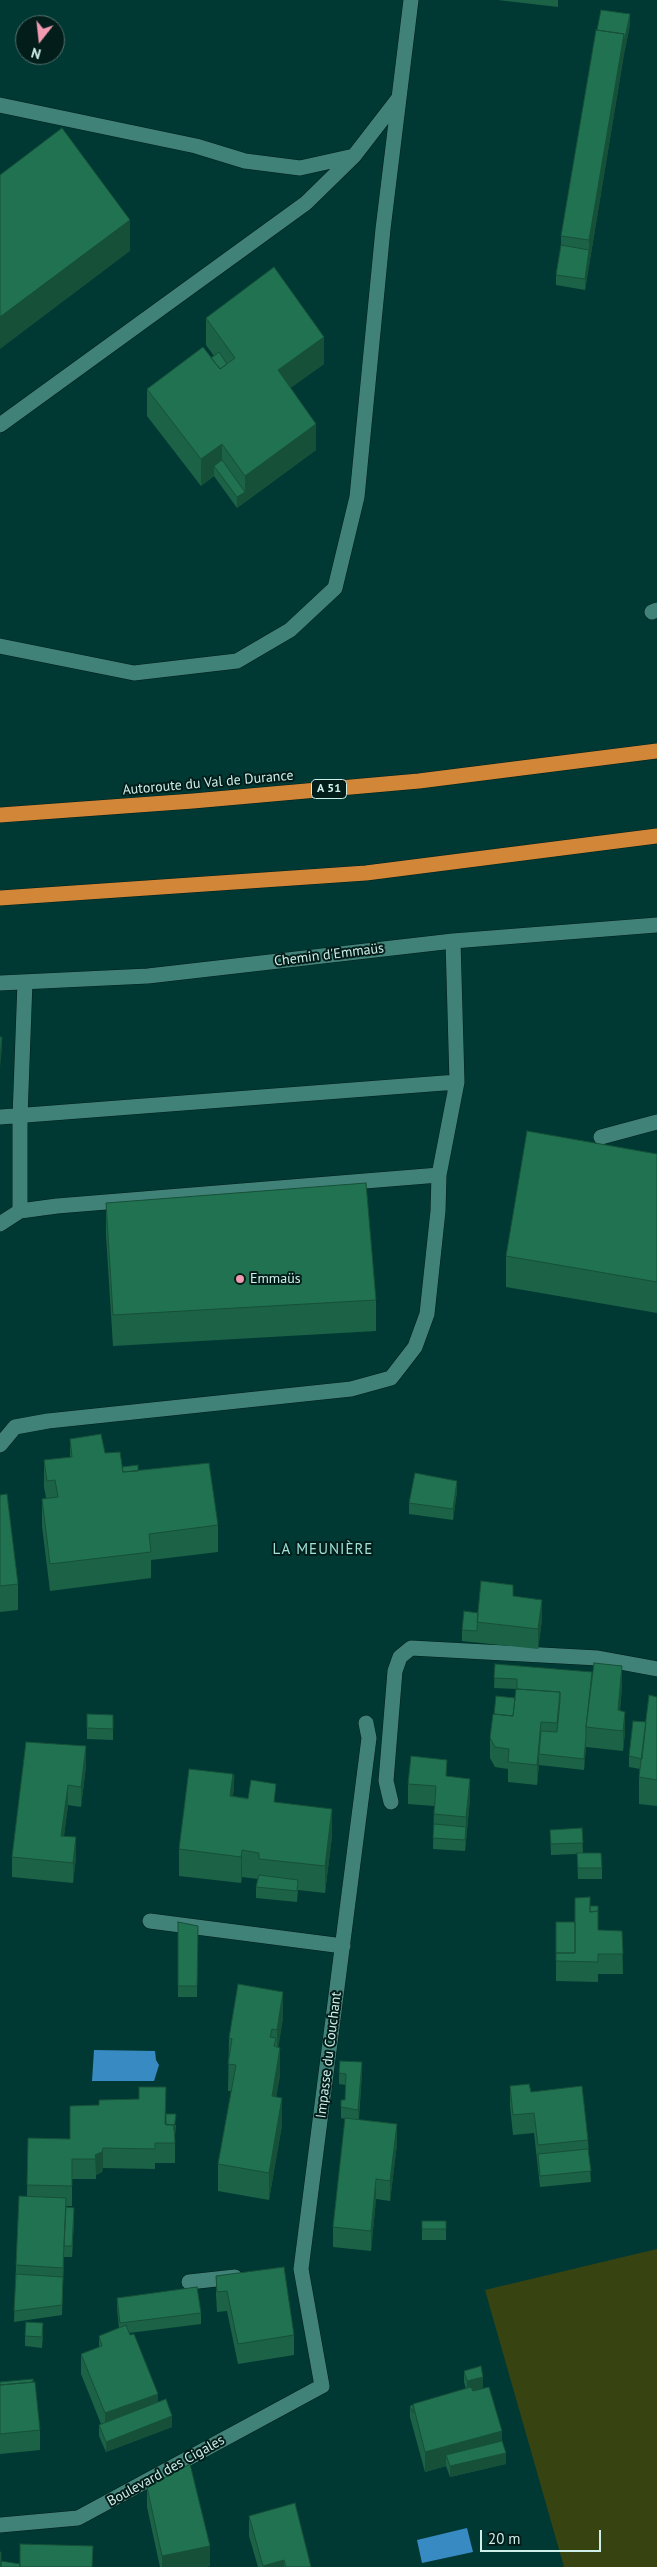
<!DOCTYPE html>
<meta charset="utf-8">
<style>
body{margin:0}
#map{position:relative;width:657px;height:2567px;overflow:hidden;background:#003933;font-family:"PT Sans",sans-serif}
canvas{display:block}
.north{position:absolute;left:15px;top:15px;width:50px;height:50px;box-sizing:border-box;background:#021d1a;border:1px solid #54716d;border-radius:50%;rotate:196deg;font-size:14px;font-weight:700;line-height:20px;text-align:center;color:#cfefe9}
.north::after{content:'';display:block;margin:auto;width:18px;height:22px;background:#f19ab1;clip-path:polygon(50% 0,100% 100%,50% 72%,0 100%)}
.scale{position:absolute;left:480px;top:2530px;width:121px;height:22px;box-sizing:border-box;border:2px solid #cfefe9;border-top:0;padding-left:6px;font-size:15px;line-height:18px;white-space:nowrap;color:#cfefe9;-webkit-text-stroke:4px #021d1a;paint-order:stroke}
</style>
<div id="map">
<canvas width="657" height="2567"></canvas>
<div class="north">N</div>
<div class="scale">20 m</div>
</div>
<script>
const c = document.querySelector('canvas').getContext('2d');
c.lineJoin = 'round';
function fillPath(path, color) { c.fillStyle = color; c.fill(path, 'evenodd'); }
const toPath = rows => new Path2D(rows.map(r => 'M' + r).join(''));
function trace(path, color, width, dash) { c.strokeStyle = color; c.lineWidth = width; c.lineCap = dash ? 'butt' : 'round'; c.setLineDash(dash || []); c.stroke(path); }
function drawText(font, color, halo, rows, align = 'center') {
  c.font = font + ' "PT Sans",sans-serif'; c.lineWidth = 4; c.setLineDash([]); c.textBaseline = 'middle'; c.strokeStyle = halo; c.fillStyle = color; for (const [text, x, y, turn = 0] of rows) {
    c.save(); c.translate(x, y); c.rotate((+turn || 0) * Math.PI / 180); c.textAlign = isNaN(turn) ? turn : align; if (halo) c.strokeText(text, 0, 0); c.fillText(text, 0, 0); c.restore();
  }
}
const green = toPath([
 [657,2249,657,2567,564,2567,485,2290]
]);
const water = toPath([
 [94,2050,155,2051,156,2060,159,2065,154,2081,92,2081],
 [467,2528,473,2552,422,2563,417,2540]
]);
const minor = toPath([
 [0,105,196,146,245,161,300,168,354,156],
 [0,425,306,203,354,156,398,99],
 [652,612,657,610],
 [0,646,134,673,237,661,290,630,335,588,357,497,383,229,411,0],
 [0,983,148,976,453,941,657,925],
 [0,1117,457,1082],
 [601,1137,657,1122],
 [20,1211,20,1117,25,982],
 [0,1224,20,1211,57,1206,439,1175],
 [0,1445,15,1427,48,1421,351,1389,391,1378,415,1347,427,1314,438,1211,439,1175,457,1082,453,941],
 [391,1802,386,1781,395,1671,400,1657,411,1648,598,1658,657,1669],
 [150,1921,343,1946],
 [189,2282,235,2277],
 [0,2525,78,2518,322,2386,301,2269,369,1738,366,1723]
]);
const highway = toPath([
 [0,815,193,801,419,781,657,751],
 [0,898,366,873,657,836]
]);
const wall = toPath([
 [498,0,558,0,558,7],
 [630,25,624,54,585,290,556,285,556,275,561,245,561,236,597,30],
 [206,318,324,364,290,388,316,450,237,508,214,476,201,486,147,416,147,389,214,356,206,345],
 [657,1154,657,1313,506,1287,506,1256],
 [106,1203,376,1300,376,1331,113,1346,106,1235],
 [70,1439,105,1453,122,1467,138,1471,218,1525,218,1552,151,1560,151,1578,50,1591,42,1526,42,1499,46,1498,44,1487,44,1460,70,1457],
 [457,1491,453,1520,409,1514,409,1503],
 [0,1495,18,1584,18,1610,0,1612],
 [513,1596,542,1620,538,1649,462,1641,462,1630,478,1613],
 [495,1664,622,1686,620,1711,625,1732,623,1751,586,1747,584,1770,539,1765,537,1785,508,1782,508,1769,495,1767,490,1758,490,1738,494,1714,515,1698,516,1689,494,1688],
 [657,1697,657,1806,639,1804,639,1777,640,1769,629,1767,629,1756],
 [87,1714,113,1715,113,1740,87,1739],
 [26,1742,86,1766,81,1807,68,1805,64,1836,76,1857,73,1883,12,1877,12,1857],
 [447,1776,470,1799,465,1851,433,1849,434,1806,408,1804,408,1784],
 [234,1786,233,1796,276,1802,332,1836,325,1893,298,1890,297,1902,256,1898,256,1887,258,1879,242,1877,241,1883,179,1876,179,1849],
 [582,1828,583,1853,602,1868,602,1879,578,1879,577,1854,551,1855,550,1830],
 [590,1906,598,1930,622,1931,623,1974,598,1974,598,1982,556,1981,556,1922,575,1922],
 [178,1922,198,1926,197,1997,178,1997],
 [283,2018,278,2047,280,2075,276,2097,282,2125,269,2200,218,2191,218,2164,231,2091,228,2091,229,2038],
 [339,2073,362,2073,359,2119,397,2144,390,2201,376,2199,371,2251,333,2247,333,2227,345,2119,341,2118,341,2100,345,2100,346,2085,339,2084],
 [510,2086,531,2092,588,2140,591,2182,540,2187,534,2133,513,2135,510,2106],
 [166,2125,176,2125,175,2136,175,2163,155,2163,155,2169,103,2168,102,2172,96,2175,96,2179,72,2179,72,2206,66,2206,66,2207,74,2219,72,2257,64,2257,64,2256,62,2315,14,2322,16,2265,27,2196,28,2138,70,2139],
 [422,2221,446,2221,446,2240,422,2240],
 [216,2276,294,2335,294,2355,238,2364,227,2311,217,2312,216,2295],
 [117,2298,201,2313,201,2324,129,2333,158,2402,172,2427,106,2452,99,2436,99,2425,101,2424,81,2374,81,2354,99,2347,99,2336,119,2328,117,2309],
 [43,2334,42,2348,25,2346,25,2336],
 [464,2371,483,2388,473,2391,502,2441,506,2464,450,2477,446,2466,425,2472,410,2417,410,2406,466,2389,464,2382],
 [0,2382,40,2430,40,2450,0,2454],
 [147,2487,210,2566,205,2567,160,2567,147,2507],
 [249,2516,311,2567,258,2567,249,2536]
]);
const shadedWall = toPath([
 [630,14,630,25,624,54,585,290,585,279,589,250,589,240,624,34],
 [130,220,130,251,0,349,0,317],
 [324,337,324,364,278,397,278,370],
 [316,424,316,450,237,508,237,497,245,492,245,476],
 [222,444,222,470,214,466,214,476,201,486,201,459],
 [2,1037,2,1048,0,1068,0,1057],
 [457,1481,457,1491,453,1520,453,1509],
 [542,1600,542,1620,538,1649,538,1629],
 [622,1666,622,1686,618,1730,618,1710],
 [625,1712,625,1732,623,1751,623,1731],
 [541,1722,541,1742,539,1754,539,1765,537,1785,537,1765],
 [586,1737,586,1747,584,1770,584,1759],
 [86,1746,86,1766,81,1807,81,1787],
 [233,1774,233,1801,230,1796],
 [470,1779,470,1799,465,1851,466,1817],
 [68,1785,68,1805,61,1856,61,1836],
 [332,1809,332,1836,325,1893,325,1866],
 [76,1837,76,1857,73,1883,73,1863],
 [242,1850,242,1877,241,1883,241,1857],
 [283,1992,283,2018,277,2057,277,2030],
 [280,2048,280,2075,272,2123,272,2096],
 [362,2062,362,2073,358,2120,358,2110],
 [282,2098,282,2125,269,2200,269,2173],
 [397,2124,397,2144,390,2201,390,2181],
 [103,2148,103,2168,102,2172,96,2175,95,2155],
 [376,2179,376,2199,371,2251,371,2231],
 [66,2198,66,2218,64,2246,62,2315,63,2268],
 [74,2208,74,2219,72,2257,72,2246],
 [483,2377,483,2388,467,2392,467,2381],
 [158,2394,158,2414,105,2433,105,2413],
 [172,2416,172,2427,106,2452,106,2442],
 [502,2431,502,2451,446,2455,446,2466,425,2472,425,2452],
 [506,2453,506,2464,450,2477,450,2466],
 [210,2546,210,2566,205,2567,162,2567,162,2556],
 [284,2560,284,2567,263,2567,263,2566]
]);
const building = toPath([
 [601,10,630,14,624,43,624,34,597,30,601,10],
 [596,30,624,34,589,240,561,236,596,30],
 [62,128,130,220,0,317,0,175,62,128],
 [561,245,589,250,585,279,556,275,561,245],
 [274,267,324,337,278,370,316,424,245,476,222,444,201,459,147,389,203,347,220,369,235,358,206,318,274,267],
 [219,352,227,364,220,369,211,358,219,352],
 [222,460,245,492,237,497,214,466,222,460],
 [0,1037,2,1037,0,1057,0,1037],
 [527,1131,657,1154,657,1282,506,1256,527,1131],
 [366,1183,376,1300,113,1315,106,1203,366,1183],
 [101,1434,105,1453,120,1452,123,1472,209,1463,218,1525,149,1534,151,1552,50,1564,42,1499,58,1497,55,1480,47,1481,44,1460,72,1457,70,1439,101,1434],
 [138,1465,138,1471,123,1472,122,1467,138,1465],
 [415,1473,457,1481,453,1509,409,1503,415,1473],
 [7,1494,18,1584,0,1586,0,1495,7,1494],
 [481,1581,513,1585,513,1596,542,1600,538,1629,477,1622,481,1581],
 [464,1611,478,1613,477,1631,462,1630,464,1611],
 [594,1663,622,1666,618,1710,625,1712,623,1731,586,1727,594,1663],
 [495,1664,592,1672,586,1727,586,1737,584,1759,539,1754,541,1731,557,1732,560,1701,560,1692,517,1689,517,1679,494,1678,495,1664],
 [516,1689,560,1692,557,1723,541,1722,537,1765,508,1762,509,1749,495,1747,490,1738,493,1714,513,1716,516,1689],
 [649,1695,657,1697,657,1780,639,1777,649,1695],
 [496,1696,515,1698,513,1716,494,1714,496,1696],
 [87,1714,113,1715,113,1729,87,1728,87,1714],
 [633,1721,646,1722,642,1759,629,1756,633,1721],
 [26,1742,86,1746,81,1787,68,1785,61,1836,76,1837,73,1863,12,1857,26,1742],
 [411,1756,447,1760,446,1776,470,1779,466,1817,434,1814,436,1786,408,1784,411,1756],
 [189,1769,233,1774,230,1796,248,1799,251,1780,276,1784,274,1802,332,1809,325,1866,259,1859,259,1853,242,1850,241,1857,179,1849,189,1769],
 [233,1775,234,1775,233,1790,233,1775],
 [434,1824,466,1827,465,1840,433,1838,434,1824],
 [582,1828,583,1843,551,1844,550,1830,582,1828],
 [577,1853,601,1853,602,1868,578,1868,577,1853],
 [259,1875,298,1880,297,1891,256,1887,259,1875],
 [590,1897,590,1912,598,1911,598,1930,622,1931,623,1954,598,1954,598,1962,556,1961,556,1953,575,1953,575,1898,590,1897],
 [590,1906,598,1906,598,1911,590,1912,590,1906],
 [178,1922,198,1926,197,1986,178,1986,178,1922],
 [556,1922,575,1922,575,1953,556,1953,556,1922],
 [238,1984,283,1992,277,2030,272,2029,270,2037,276,2038,274,2046,280,2048,272,2096,282,2098,269,2173,218,2164,236,2065,228,2064,232,2039,229,2038,238,1984],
 [340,2061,362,2062,358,2110,341,2107,341,2100,345,2100,346,2074,339,2073,340,2061],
 [529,2084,531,2092,582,2086,588,2140,538,2145,534,2113,513,2115,510,2086,529,2084],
 [139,2087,166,2087,165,2124,174,2125,175,2143,155,2143,155,2149,103,2148,102,2152,95,2155,96,2159,72,2159,72,2186,27,2185,28,2138,70,2139,70,2106,99,2105,99,2100,139,2099,139,2087],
 [166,2114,176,2114,174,2130,174,2125,166,2125,166,2114],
 [345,2118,397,2124,390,2181,376,2179,371,2231,333,2227,345,2118],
 [588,2149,591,2171,540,2176,538,2154,588,2149],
 [19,2196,66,2198,63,2268,16,2265,19,2196],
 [66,2207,74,2208,72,2246,64,2246,66,2207],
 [422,2221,446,2221,446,2229,422,2229,422,2221],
 [284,2267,294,2335,238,2344,227,2291,217,2292,216,2276,284,2267],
 [16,2274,63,2277,62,2305,14,2311,16,2274],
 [197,2287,201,2313,120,2323,117,2298,197,2287],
 [26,2322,43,2323,42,2337,25,2336,26,2322],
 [126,2325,130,2335,134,2334,158,2394,105,2413,81,2354,102,2346,99,2336,126,2325],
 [481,2366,483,2377,467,2381,464,2371,481,2366],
 [33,2379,33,2382,0,2385,0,2382,33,2379],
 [35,2382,40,2430,0,2434,0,2385,35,2382],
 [471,2387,473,2391,489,2387,502,2431,425,2452,413,2404,471,2387],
 [166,2399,172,2416,106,2442,99,2425,166,2399],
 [413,2405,413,2413,410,2406,413,2405],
 [502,2441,506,2453,450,2466,446,2455,502,2441],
 [190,2464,210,2546,162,2556,147,2487,190,2464],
 [295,2503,311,2567,286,2567,284,2560,263,2566,249,2516,295,2503],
 [20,2544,93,2546,92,2567,20,2567,20,2544],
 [0,2552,1,2552,1,2567,0,2567,0,2552],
 [1,2561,20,2564,20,2567,1,2567,1,2561]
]);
const markers = [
 [240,1279,5,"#f19ab1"]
];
const shields = [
 [329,789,35]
];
const shieldNames = [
 ["A 51",329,789]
];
const streetNames = [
 ["Autoroute du Val de Durance",208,783,-5],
 ["Chemin d'Emmaüs",329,955,-7],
 ["Impasse du Couchant",329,2055,-83],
 ["Boulevard des Cigales",166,2471,-29]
];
const poiNames = [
 ["Emmaüs",250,1279]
];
const neighbourhoodNames = [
 ["LA MEUNIÈRE",323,1550]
];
fillPath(green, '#374412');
fillPath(water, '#388ac3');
trace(minor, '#001e1a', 16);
trace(highway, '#001e1a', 16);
trace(minor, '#418278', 15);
trace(highway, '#d28638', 15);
fillPath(wall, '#1c6246');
fillPath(shadedWall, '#165039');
fillPath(building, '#207251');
trace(building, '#165039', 1);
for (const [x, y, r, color] of markers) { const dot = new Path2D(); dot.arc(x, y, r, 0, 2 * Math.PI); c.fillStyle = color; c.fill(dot); trace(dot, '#021d1a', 2); }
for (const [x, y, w] of shields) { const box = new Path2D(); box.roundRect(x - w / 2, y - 9.5, w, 19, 4); c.fillStyle = '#021d1a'; c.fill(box); trace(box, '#cfefe9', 1); }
drawText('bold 12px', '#cfefe9', null, shieldNames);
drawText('14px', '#cfefe9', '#021d1a', streetNames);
drawText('14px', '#cfefe9', '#021d1a', poiNames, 'left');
c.letterSpacing = '1px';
drawText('15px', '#9fe2d7', '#021d1a', neighbourhoodNames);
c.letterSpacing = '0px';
</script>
